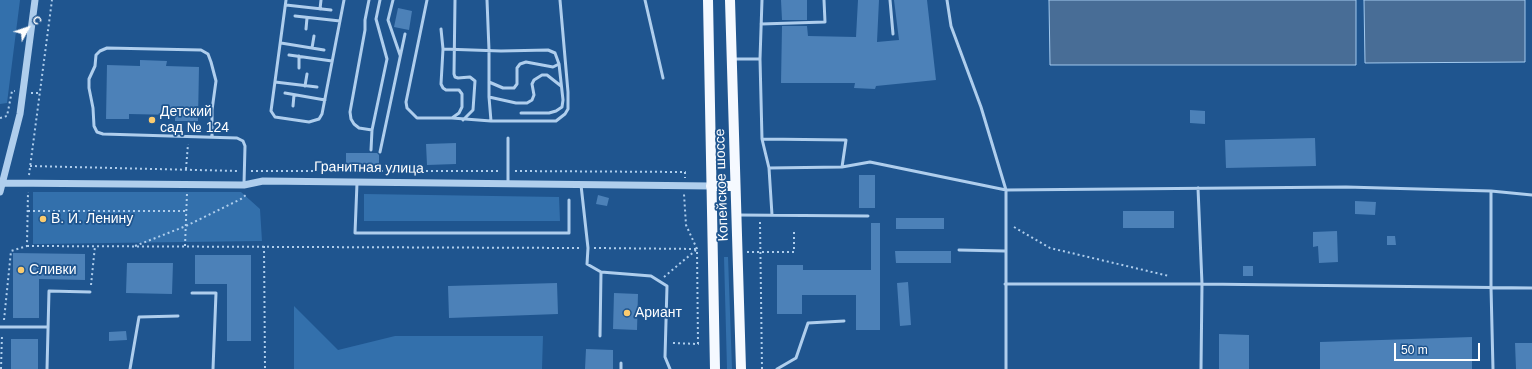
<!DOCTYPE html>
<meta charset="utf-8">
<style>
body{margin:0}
#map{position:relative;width:1532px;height:369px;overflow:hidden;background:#1f558f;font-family:Helvetica,sans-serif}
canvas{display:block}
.north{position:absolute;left:8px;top:8px;width:40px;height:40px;-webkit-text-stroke:3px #1f558f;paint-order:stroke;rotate:50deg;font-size:11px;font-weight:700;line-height:16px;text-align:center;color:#fff}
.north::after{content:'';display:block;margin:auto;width:14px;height:18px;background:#fff;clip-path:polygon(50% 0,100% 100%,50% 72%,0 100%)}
.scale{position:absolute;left:1394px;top:343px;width:86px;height:18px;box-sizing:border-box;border:2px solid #fff;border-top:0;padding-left:5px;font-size:12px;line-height:14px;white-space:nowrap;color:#fff;-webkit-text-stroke:3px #1f558f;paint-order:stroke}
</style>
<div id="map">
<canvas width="1532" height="369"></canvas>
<div class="north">С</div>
<div class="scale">50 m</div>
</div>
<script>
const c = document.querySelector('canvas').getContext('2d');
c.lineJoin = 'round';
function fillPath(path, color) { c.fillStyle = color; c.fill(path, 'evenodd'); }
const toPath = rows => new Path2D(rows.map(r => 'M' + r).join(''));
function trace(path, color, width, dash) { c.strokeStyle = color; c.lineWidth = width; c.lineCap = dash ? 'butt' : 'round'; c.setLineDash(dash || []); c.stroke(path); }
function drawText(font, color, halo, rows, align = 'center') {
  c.font = font + ' Helvetica,sans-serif'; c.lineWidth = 3.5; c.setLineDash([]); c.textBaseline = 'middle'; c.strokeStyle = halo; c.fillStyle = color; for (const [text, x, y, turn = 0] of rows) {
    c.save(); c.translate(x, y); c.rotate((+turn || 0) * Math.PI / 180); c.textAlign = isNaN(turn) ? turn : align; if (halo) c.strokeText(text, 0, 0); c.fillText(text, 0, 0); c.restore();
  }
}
const green = toPath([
 [0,0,20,0,7,103,0,104],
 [33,192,241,192,260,209,262,241,33,244],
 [364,194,559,197,560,221,364,221],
 [724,257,728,257,732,369,727,369],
 [294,306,338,350,395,336,543,336,542,369,294,369]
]);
const water = toPath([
 [1049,0,1356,0,1356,65,1050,65,1049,0],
 [1364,0,1525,0,1525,62,1365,63,1364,0]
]);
const building = toPath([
 [781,0,807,0,807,20,782,20],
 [858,0,879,0,877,42,899,40,894,0,927,0,936,80,876,86,875,89,854,88,855,83,781,83,782,26,807,26,808,36,856,37],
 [398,8,412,11,409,30,394,27],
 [140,60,167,61,166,66,199,67,198,121,175,121,175,115,129,114,129,119,106,119,107,65,140,66],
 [1190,110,1205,111,1205,124,1190,123],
 [1315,138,1316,166,1226,168,1225,140],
 [456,143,456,164,427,165,426,144],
 [346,153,377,153,379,155,379,165,346,165],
 [859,175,875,175,875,208,859,208],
 [598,195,609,198,607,206,596,204],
 [1355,201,1376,202,1375,215,1355,214],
 [1123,211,1174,211,1174,228,1123,228],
 [896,218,944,218,944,229,896,229],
 [871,223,880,223,880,330,856,330,856,295,802,295,802,314,777,314,777,265,803,265,803,270,871,270],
 [1337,231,1338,262,1319,263,1318,246,1313,247,1313,232],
 [1387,236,1395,236,1396,245,1387,245],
 [895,251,951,251,951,263,896,263],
 [13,253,85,254,85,280,39,279,39,318,13,318],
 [195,255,251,255,251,341,227,341,227,284,195,284],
 [127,263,173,263,172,294,126,293],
 [1243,266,1253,266,1253,276,1243,276],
 [908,282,911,325,900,326,897,283],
 [557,283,558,314,449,318,448,286],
 [614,293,638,294,637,330,613,329],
 [126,331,127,340,109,341,109,332],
 [1219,334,1249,335,1249,369,1219,369],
 [1472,337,1472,369,1320,369,1320,342],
 [11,339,38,339,38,369,11,369],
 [1515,343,1532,343,1532,369,1516,369],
 [586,349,613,350,613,369,585,369]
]);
const path = toPath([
 [31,93,40,93],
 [0,118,7,116,12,91,15,91],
 [30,166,238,171],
 [186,169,188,144],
 [251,171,500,171],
 [515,171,685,172,685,178],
 [29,175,52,0],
 [28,211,186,211],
 [760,222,762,369],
 [1014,227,1050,248,1169,276],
 [27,246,581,248],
 [135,246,186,226,241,199,247,194],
 [185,246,187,193],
 [264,246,265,369],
 [594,248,697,249],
 [747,252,794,252,794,231],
 [664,277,696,250],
 [91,285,95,246],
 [4,320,11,251,27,246,28,192],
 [673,343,698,344,697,249,686,225,684,194],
 [1,369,2,334]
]);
const service = toPath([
 [286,0,271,111,275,117,309,122,319,119,322,114,344,0],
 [369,0,365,20,365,30,350,112,351,119,354,124,359,128,372,130],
 [393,0,388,20,400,55],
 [427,0,406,102,407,108,417,118,452,118,491,121,556,121,565,114,568,109,568,92,560,0],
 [455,0,454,74,455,77,458,78,470,77,475,81,473,110,463,120],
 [487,0,489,50,489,97,491,121],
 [645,0,663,78],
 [762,0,760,59,762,139,769,168,772,215],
 [890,0,893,34],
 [947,0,951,26,981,107,1006,190,1006,369],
 [286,5,331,10],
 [320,9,321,0],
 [295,16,340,21],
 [761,24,825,22,824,0],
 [306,29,307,18],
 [441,29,443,49,441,84,443,88,446,90,459,90,462,94,462,107,459,113,452,118],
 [281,43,324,50],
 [312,48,314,36],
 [443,49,501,51,548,50,555,53,559,64,563,100,562,107,556,111,549,113,521,113],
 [289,55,332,61],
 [734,59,760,59],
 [299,68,299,56],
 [275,82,317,87],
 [489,82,503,88,514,88,517,84,517,68,520,64,526,62,553,67,559,64],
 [305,86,307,74],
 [285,93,325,100],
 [489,97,516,103,527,103,532,100,534,95,532,84,534,80,542,75,547,75,561,86],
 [293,106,294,95],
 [212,137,212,110,216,81,211,62,208,54,201,50,107,48,100,51,96,55,95,66,89,79,89,88,93,108,94,126,97,132,103,134,237,138,243,141,245,146,244,184],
 [508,138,508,184],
 [762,139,846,140,842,167],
 [371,150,372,130,387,59,376,19,380,0],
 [380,152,405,34],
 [769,168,842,167,870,162,1006,190,1346,187,1491,191,1532,195],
 [357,183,355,233,569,233,569,200],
 [581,185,588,248,587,264,601,272,651,276,667,286,665,357,670,369],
 [1198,188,1202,284,1201,369],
 [1491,191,1491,287,1493,369],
 [738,215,868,216],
 [959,250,1005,251],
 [1005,284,1202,284,1532,288],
 [192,293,216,293,213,369],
 [0,327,48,327],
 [600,336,601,272],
 [621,363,621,369],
 [47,369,49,291,90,292],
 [130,369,139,317,178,316],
 [777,369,796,358,808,323,844,321]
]);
const tertiary = toPath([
 [3,183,244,185,263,181,711,186],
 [0,192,20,114,35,0]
]);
const primary = toPath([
 [708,0,715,369],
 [730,0,741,369],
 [711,186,735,186]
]);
const markers = [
 [152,120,4,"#facb6f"],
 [43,219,4,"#facb6f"],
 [21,270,4,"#facb6f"],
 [627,313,4,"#facb6f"]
];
const poiNames = [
 ["Детский",160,112],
 ["сад № 124",160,128],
 ["В. И. Ленину",51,219],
 ["Сливки",29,270],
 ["Ариант",635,313]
];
const streetNames = [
 ["Гранитная улица",369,168,1],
 ["Копейское шоссе",722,185,-92]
];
fillPath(green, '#3370ac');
fillPath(water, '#486d96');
trace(water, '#a2c9ee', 1);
fillPath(building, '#4c81b8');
trace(path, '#afceed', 2, [2, 3]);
trace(service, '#afceed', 3);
trace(tertiary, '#afceed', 7);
trace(primary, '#f5f9ff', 10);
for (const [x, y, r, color] of markers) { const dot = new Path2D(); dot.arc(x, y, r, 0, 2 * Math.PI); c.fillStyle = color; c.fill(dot); trace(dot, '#1f558f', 1.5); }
drawText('14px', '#fff', '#1f558f', poiNames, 'left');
drawText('14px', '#fff', '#1f558f', streetNames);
</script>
